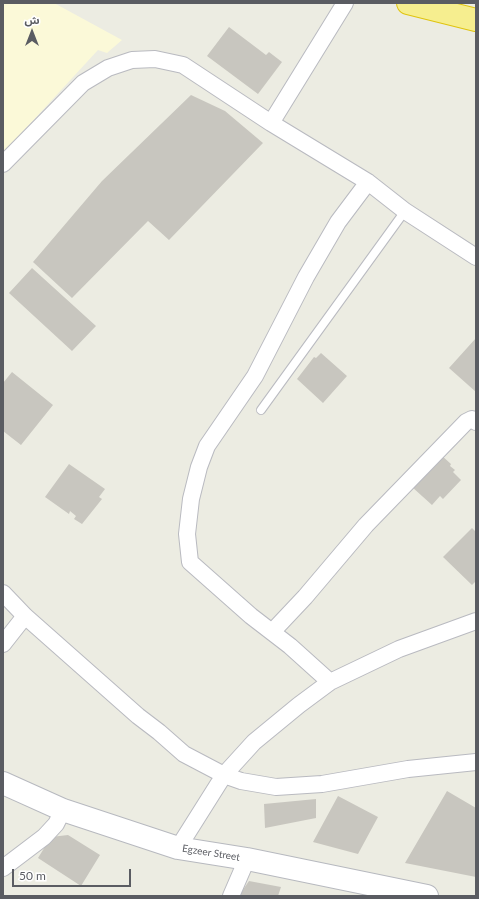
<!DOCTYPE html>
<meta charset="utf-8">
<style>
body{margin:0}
#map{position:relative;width:479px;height:899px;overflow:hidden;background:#ecece2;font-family:Lato,"Noto Sans Arabic",sans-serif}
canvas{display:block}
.frame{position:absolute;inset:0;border:4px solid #5a5c62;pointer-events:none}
.north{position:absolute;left:12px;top:12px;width:40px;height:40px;-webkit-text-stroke:3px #fff;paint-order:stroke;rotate:0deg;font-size:11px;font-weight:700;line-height:16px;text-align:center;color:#5a5c62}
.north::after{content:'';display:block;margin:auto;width:14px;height:18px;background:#5a5c62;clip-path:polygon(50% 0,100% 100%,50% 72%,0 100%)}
.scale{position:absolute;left:12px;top:869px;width:119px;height:18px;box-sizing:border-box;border:2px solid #5a5c62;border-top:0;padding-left:5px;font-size:12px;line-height:14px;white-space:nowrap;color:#5a5c62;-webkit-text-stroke:3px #fff;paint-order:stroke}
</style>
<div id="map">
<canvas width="479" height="899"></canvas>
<div class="frame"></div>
<div class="north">ش</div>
<div class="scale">50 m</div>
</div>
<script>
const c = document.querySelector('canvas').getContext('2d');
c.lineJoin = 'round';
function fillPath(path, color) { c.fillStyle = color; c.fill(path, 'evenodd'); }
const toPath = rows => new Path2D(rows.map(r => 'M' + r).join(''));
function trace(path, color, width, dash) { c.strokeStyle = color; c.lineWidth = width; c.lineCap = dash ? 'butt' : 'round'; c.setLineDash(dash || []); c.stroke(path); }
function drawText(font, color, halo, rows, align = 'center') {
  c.font = font + ' Lato,sans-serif'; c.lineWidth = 4; c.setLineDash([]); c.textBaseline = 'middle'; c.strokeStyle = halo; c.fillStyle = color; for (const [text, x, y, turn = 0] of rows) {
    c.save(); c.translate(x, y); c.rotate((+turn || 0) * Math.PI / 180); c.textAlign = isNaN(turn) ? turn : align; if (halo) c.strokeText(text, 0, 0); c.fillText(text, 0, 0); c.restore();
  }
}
const commercial = toPath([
 [3,3,54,3,122,40,107,53,98,50,3,153]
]);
const building = toPath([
 [229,27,266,55,269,52,282,62,258,94,207,56],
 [191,95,225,111,263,143,169,240,148,221,72,298,33,262,102,181],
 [32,268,96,326,72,351,9,293],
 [476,338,476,392,449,368],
 [321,353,347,376,323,403,297,379,314,357,316,358],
 [12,372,53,405,21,445,3,431,3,383],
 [441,455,451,464,450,466,455,470,453,472,461,480,443,499,440,496,432,505,412,487],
 [69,464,105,489,99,497,102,499,82,524,74,519,76,516,70,511,69,514,45,497],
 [472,528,476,532,476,581,472,585,443,557],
 [447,791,476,808,476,877,405,863],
 [338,796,378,817,358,854,313,842],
 [316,799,316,818,265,828,264,804],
 [68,835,100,855,81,886,38,858,51,837],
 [249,881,281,887,278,896,243,896,240,894]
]);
const lane = toPath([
 [261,410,405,211]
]);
const street = toPath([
 [271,123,345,3],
 [3,164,83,83,108,68,132,60,155,59,183,65,271,123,368,182,405,211,476,257],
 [3,593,25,616,138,716,159,732,184,754,224,775,241,781,276,787,322,784,408,769,476,762],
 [272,632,305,597,366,525,466,422,472,419,476,422],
 [3,644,25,616],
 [330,682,290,646,251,616,190,562,187,534,191,499,199,467,207,446,255,376,306,277,338,222,368,182],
 [178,848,224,775,254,742,299,705,330,682,399,649,476,621],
 [3,868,44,837,56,824,63,810],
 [231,896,247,859]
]);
const secondary = toPath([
 [3,783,63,810,178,848,247,859,427,896]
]);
const highway = toPath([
 [408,3,476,20]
]);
const streetNames = [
 ["Egzeer Street",211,853,9]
];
fillPath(commercial, '#fbf9d8');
fillPath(building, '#c8c6bf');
trace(lane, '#b9bac0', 10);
trace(street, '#b9bac0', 18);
trace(secondary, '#b7b9bf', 24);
trace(highway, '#dfc30f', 24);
trace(lane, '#fff', 8);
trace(street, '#fff', 16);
trace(secondary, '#fff', 22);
trace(highway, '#f6ee8f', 22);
drawText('10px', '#5a5c62', '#fff', streetNames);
</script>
